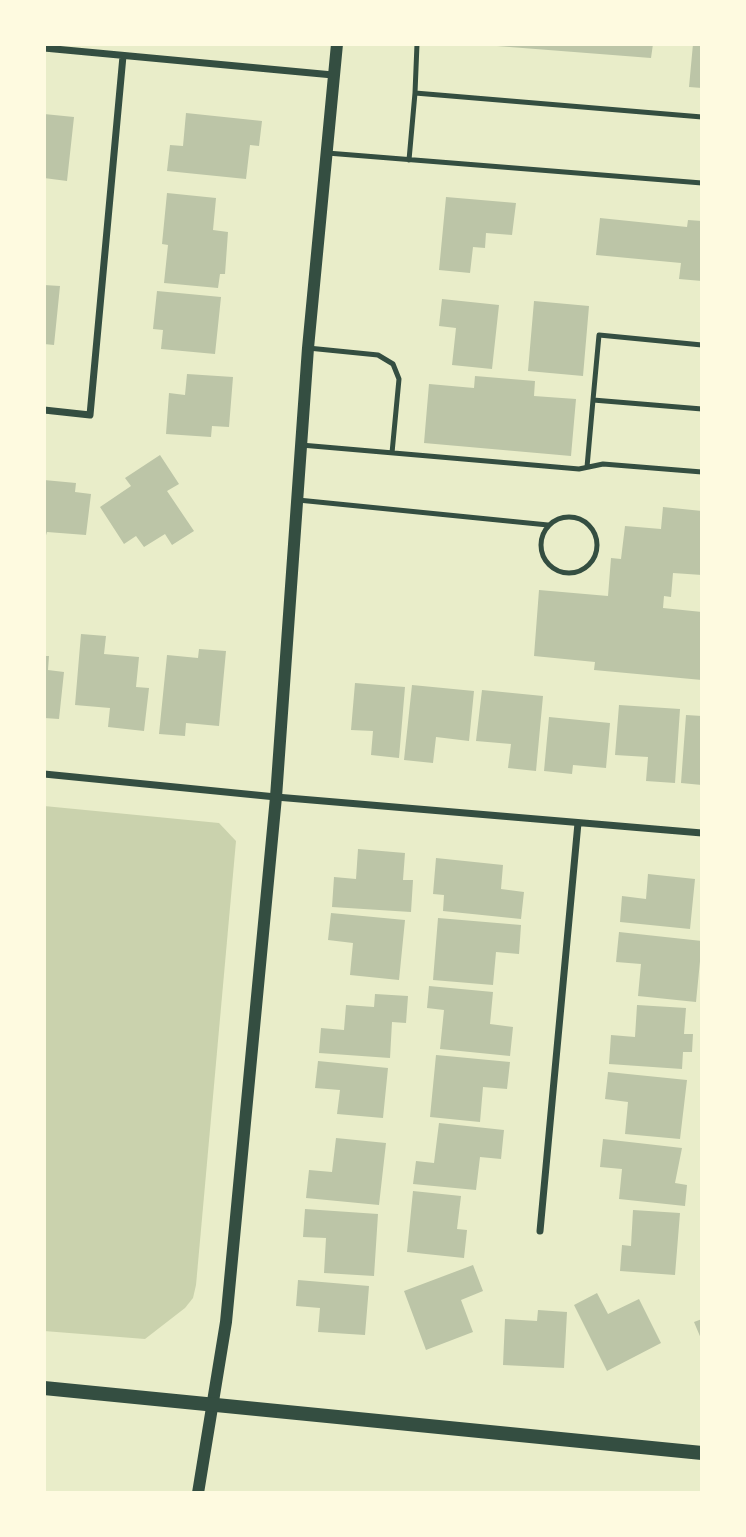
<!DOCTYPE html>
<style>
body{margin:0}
#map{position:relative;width:746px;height:1537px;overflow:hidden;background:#e9edc9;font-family:Rubik,sans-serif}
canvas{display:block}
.frame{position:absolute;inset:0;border:46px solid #fefae0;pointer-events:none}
</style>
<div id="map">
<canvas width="746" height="1537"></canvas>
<div class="frame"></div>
</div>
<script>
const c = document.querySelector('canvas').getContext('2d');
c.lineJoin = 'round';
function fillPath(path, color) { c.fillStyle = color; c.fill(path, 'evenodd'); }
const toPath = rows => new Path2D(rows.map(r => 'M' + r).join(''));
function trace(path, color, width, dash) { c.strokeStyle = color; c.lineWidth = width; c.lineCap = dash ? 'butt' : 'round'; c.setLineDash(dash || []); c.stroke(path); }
const green = toPath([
 [44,806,219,823,236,841,196,1285,193,1298,185,1308,145,1339,44,1331]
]);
const building = toPath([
 [497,44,653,44,651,58,497,46],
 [693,44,702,44,702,88,689,87],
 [186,113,262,121,259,146,250,145,246,179,167,171,170,145,183,146],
 [44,114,74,117,67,181,44,178],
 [167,193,216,198,213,230,228,232,225,274,220,274,218,288,164,283,168,245,162,244],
 [446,197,516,203,512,235,486,233,485,248,473,247,470,273,439,270],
 [600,218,687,227,688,220,702,221,702,281,679,279,681,263,596,255],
 [44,285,60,286,54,345,44,344],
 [157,291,221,297,215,354,161,349,163,330,153,329],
 [442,299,499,305,492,369,452,365,456,328,439,326],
 [534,301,589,306,583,376,528,371],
 [187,374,233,377,229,427,212,426,211,437,166,434,169,393,185,395],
 [475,376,535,381,534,396,576,399,571,456,424,443,429,384,474,388],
 [160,455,179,484,167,491,194,531,172,545,165,534,144,547,136,536,124,544,100,507,131,486,125,478],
 [44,480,76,483,75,492,91,494,86,535,47,532,44,542],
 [663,507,702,511,702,575,673,573,671,597,664,596,663,608,702,612,702,680,594,670,595,662,534,656,539,590,608,596,611,558,621,559,625,526,661,529],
 [81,634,106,636,104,654,139,657,136,687,149,688,144,731,108,727,110,708,75,705],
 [199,649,226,651,219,726,186,723,185,736,159,734,167,655,198,658],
 [44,656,49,656,48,670,64,672,59,719,44,718],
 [355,683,405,687,399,758,371,755,373,731,351,730],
 [412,685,474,691,469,741,436,737,433,763,404,760],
 [482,690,543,696,536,771,508,768,511,744,476,741],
 [619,705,680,709,675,783,646,781,648,757,615,755],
 [686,715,702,716,702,785,681,783],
 [549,717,610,723,606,768,573,765,572,774,544,771],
 [358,849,405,853,403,880,413,880,411,912,332,907,334,877,356,879],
 [436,858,503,865,501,889,524,892,521,919,443,911,444,895,433,894],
 [648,874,695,879,690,929,620,922,622,896,646,899],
 [331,913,405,920,399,980,350,975,353,943,328,940],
 [438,918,521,925,519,954,496,952,493,985,433,980],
 [619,932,702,941,696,1002,638,996,641,964,616,962],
 [429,986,493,992,490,1024,513,1027,510,1056,440,1049,444,1010,427,1008],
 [375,994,408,996,406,1023,392,1022,390,1058,319,1053,321,1028,344,1030,346,1005,374,1007],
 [637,1005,686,1008,684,1034,693,1034,692,1052,683,1052,682,1069,609,1064,611,1035,635,1037],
 [436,1055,510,1062,507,1089,483,1087,480,1122,430,1117],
 [318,1061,388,1068,383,1118,337,1114,340,1090,315,1088],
 [608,1072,687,1080,680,1139,625,1134,628,1102,605,1099],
 [439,1123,504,1130,501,1159,480,1157,476,1190,413,1184,416,1161,434,1163],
 [336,1138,386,1143,379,1205,306,1198,309,1170,332,1172],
 [603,1139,682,1148,675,1183,687,1185,685,1206,619,1199,622,1169,600,1167],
 [413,1191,461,1196,457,1229,467,1230,464,1258,407,1252],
 [305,1209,378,1214,374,1276,324,1273,326,1238,303,1237],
 [633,1210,680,1213,675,1275,620,1271,622,1245,631,1246],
 [473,1265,483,1291,461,1300,473,1332,426,1350,404,1291],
 [298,1280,369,1286,365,1335,318,1332,320,1308,296,1306],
 [597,1293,608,1314,639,1299,661,1343,607,1371,574,1305],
 [538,1310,567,1312,564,1368,503,1365,505,1319,537,1321],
 [702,1319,702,1341,694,1322]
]);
const service = toPath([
 [415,93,417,44],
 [327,153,702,183],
 [409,160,415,93,702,117],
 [702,345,599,335,593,400,702,409],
 [308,348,378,355,393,364,399,379,392,453],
 [301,445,579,469,603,464,702,472],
 [587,467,593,400],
 [298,500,548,525],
 '541 545a28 28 0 1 1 56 0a28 28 0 1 1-56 0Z'
]);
const minor = toPath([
 [44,48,333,75],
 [44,410,90,415,123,56],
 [44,774,276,797,702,833],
 [540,1231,578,823]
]);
const tertiary = toPath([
 [198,1493,226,1322,276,797,308,348,337,44]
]);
const secondary = toPath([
 [44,1388,702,1453]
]);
fillPath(green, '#cad2ad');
fillPath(building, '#bcc5a7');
trace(service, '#344e41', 5);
trace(minor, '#344e41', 7);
trace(tertiary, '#344e41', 12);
trace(secondary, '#344e41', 14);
</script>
